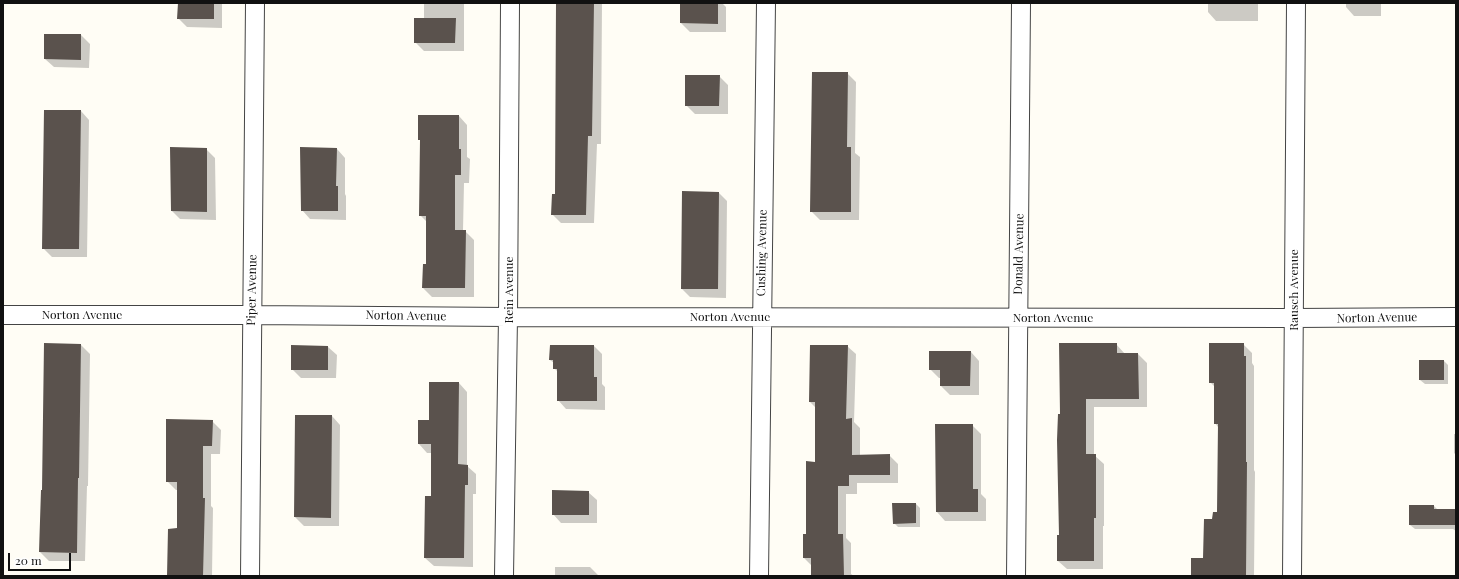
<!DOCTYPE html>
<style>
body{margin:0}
#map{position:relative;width:1459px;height:579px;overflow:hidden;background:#fffdf5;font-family:"Playfair Display",serif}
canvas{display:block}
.frame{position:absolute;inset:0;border:4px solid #111;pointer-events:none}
.scale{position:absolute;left:8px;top:553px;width:63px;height:18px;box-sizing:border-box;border:2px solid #111;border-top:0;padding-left:5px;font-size:12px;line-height:14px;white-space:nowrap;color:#111;-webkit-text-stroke:3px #fff;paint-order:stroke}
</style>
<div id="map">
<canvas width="1459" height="579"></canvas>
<div class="frame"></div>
<div class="scale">20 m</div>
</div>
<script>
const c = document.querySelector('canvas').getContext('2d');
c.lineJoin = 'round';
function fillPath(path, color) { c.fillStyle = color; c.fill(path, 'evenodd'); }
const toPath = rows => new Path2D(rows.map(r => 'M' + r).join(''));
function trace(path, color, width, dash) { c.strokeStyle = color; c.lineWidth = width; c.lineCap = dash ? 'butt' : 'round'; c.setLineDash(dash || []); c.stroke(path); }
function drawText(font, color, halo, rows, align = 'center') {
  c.font = font + ' "Playfair Display",serif'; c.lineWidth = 4; c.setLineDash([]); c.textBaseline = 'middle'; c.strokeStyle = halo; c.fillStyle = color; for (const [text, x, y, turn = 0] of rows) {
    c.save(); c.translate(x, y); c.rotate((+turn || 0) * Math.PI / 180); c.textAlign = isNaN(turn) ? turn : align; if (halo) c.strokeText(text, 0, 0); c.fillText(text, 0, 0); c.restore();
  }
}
const shadow = toPath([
 [179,3,222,3,222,28,187,27,178,18],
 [424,3,464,3,464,51,424,51,415,42,424,19],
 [557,3,602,3,601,144,597,144,594,223,561,223,552,214,556,195],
 [681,3,722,3,726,7,726,32,690,32,681,23],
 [1208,3,1258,3,1258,21,1216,21,1208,12],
 [1346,3,1381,3,1381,16,1354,16,1346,7],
 [81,35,90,44,89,68,54,67,45,59],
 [847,73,856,82,855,153,860,157,859,220,820,220,811,211],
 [719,76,728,85,728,114,695,114,686,105],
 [81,111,89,120,87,257,52,257,43,248],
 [459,116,467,125,467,157,470,159,469,183,464,183,463,231,465,231,474,240,474,297,432,297,423,288,427,265,427,222,420,215,421,141,419,139],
 [206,149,215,158,216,220,180,219,172,211],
 [337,149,345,158,345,194,346,196,346,220,310,219,302,210],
 [719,193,727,201,726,298,690,297,682,289],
 [1116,344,1125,354,1138,354,1147,363,1147,407,1094,407,1094,455,1104,464,1104,526,1103,526,1103,569,1067,569,1058,561,1060,536,1060,415],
 [1243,344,1252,353,1252,363,1254,366,1254,470,1255,472,1254,576,1192,576,1204,559,1213,520,1218,513,1218,427,1215,423,1215,387,1210,382],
 [81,345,90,354,88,486,87,486,85,561,49,561,40,552],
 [594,346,602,354,602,384,605,387,605,410,566,409,558,400,558,372,554,368,554,363,550,360],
 [847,346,856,354,854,422,860,428,860,456,889,455,898,464,898,483,857,483,857,494,846,494,846,538,851,543,851,574,854,576,812,576,812,566,804,558,816,463,816,408,810,402],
 [328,347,337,355,336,378,301,378,292,369],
 [971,352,979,361,979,395,950,395,941,386,941,378,939,378,930,369],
 [1444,361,1448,365,1448,384,1425,384,1420,380],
 [459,383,467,392,467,466,476,474,476,494,473,494,473,567,434,566,425,558,432,497,432,453,427,453,419,444,430,421],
 [332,416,340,425,339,526,304,526,295,517],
 [212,421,221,430,220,454,211,454,211,506,213,508,212,576,167,576,178,529,178,490,176,490,167,481],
 [972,425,981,434,981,494,986,499,986,521,945,521,937,512],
 [1454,434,1456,434,1456,455,1454,453],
 [588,492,597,500,597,523,561,523,553,514],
 [916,504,920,508,920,527,898,527,894,523],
 [1434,506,1438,510,1456,510,1456,531,1453,529,1415,529,1410,525],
 [555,567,590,567,599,576,555,576]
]);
const building = toPath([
 [178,3,214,3,214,19,177,19],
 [556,3,594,3,592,136,588,136,586,215,551,215,552,194,555,194],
 [680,3,718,3,718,24,680,23],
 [414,18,456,18,455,43,414,43],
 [44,34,81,34,81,60,44,59],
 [812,72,848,72,847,147,851,147,851,212,810,212],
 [685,75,720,75,719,106,685,106],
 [44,110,81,110,79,249,42,249],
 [418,115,459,115,459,149,461,149,461,175,455,175,455,230,466,230,465,288,422,288,423,264,426,264,426,216,419,216,420,140,418,140],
 [170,147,207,148,207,212,171,211],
 [300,147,337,148,336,186,338,186,338,211,301,211],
 [682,191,719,192,718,289,681,289],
 [44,343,81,344,79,478,78,478,77,553,39,552,41,490,42,490],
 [1059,343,1117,343,1117,353,1138,353,1139,399,1086,399,1086,454,1096,454,1096,518,1094,518,1094,561,1057,561,1057,535,1059,535,1057,440,1058,414,1060,414],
 [1209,343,1244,343,1244,356,1246,356,1246,462,1247,462,1246,576,1191,576,1191,558,1203,558,1204,519,1212,519,1213,512,1217,512,1218,424,1214,424,1214,383,1209,383],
 [291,345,328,346,328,370,291,370],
 [550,345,594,345,594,377,597,377,597,401,557,401,557,369,553,369,553,360,549,360],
 [810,345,848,345,846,419,852,418,852,455,890,454,890,475,849,475,849,486,838,486,838,534,843,534,844,576,811,576,811,558,803,558,803,534,806,534,806,461,815,462,815,402,809,402],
 [929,351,971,351,970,386,940,386,940,370,929,370],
 [1419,360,1444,360,1444,380,1419,380],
 [429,382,459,382,458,464,468,465,468,485,465,485,464,558,424,558,425,496,431,496,431,444,418,444,418,420,429,420],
 [295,415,332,415,331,518,294,517],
 [166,419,213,420,212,446,203,446,203,498,205,498,203,576,167,576,168,529,177,528,177,482,166,482],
 [935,424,973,424,973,489,978,489,978,512,936,512],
 [552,490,589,491,589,515,552,515],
 [892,503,916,503,916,523,893,524],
 [1409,505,1434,505,1434,509,1456,509,1456,525,1409,525]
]);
const street = toPath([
 [3,315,252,315,508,317,1294,318,1456,317],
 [250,576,255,3],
 [504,576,508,317,510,3],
 [759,576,766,3],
 [1016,576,1021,3],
 [1292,576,1296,3]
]);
const streetNames = [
 ["Cushing Avenue",762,253,-89],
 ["Donald Avenue",1019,254,-89],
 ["Piper Avenue",252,290,-89],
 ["Rein Avenue",509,290,-90],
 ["Rausch Avenue",1294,290,-90],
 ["Norton Avenue",82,315],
 ["Norton Avenue",406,316,1],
 ["Norton Avenue",730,317],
 ["Norton Avenue",1053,318],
 ["Norton Avenue",1377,318,-1]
];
fillPath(shadow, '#0003');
fillPath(building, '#5a524d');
trace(street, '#444', 20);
trace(street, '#fff', 18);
drawText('12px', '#111', '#fff', streetNames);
</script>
